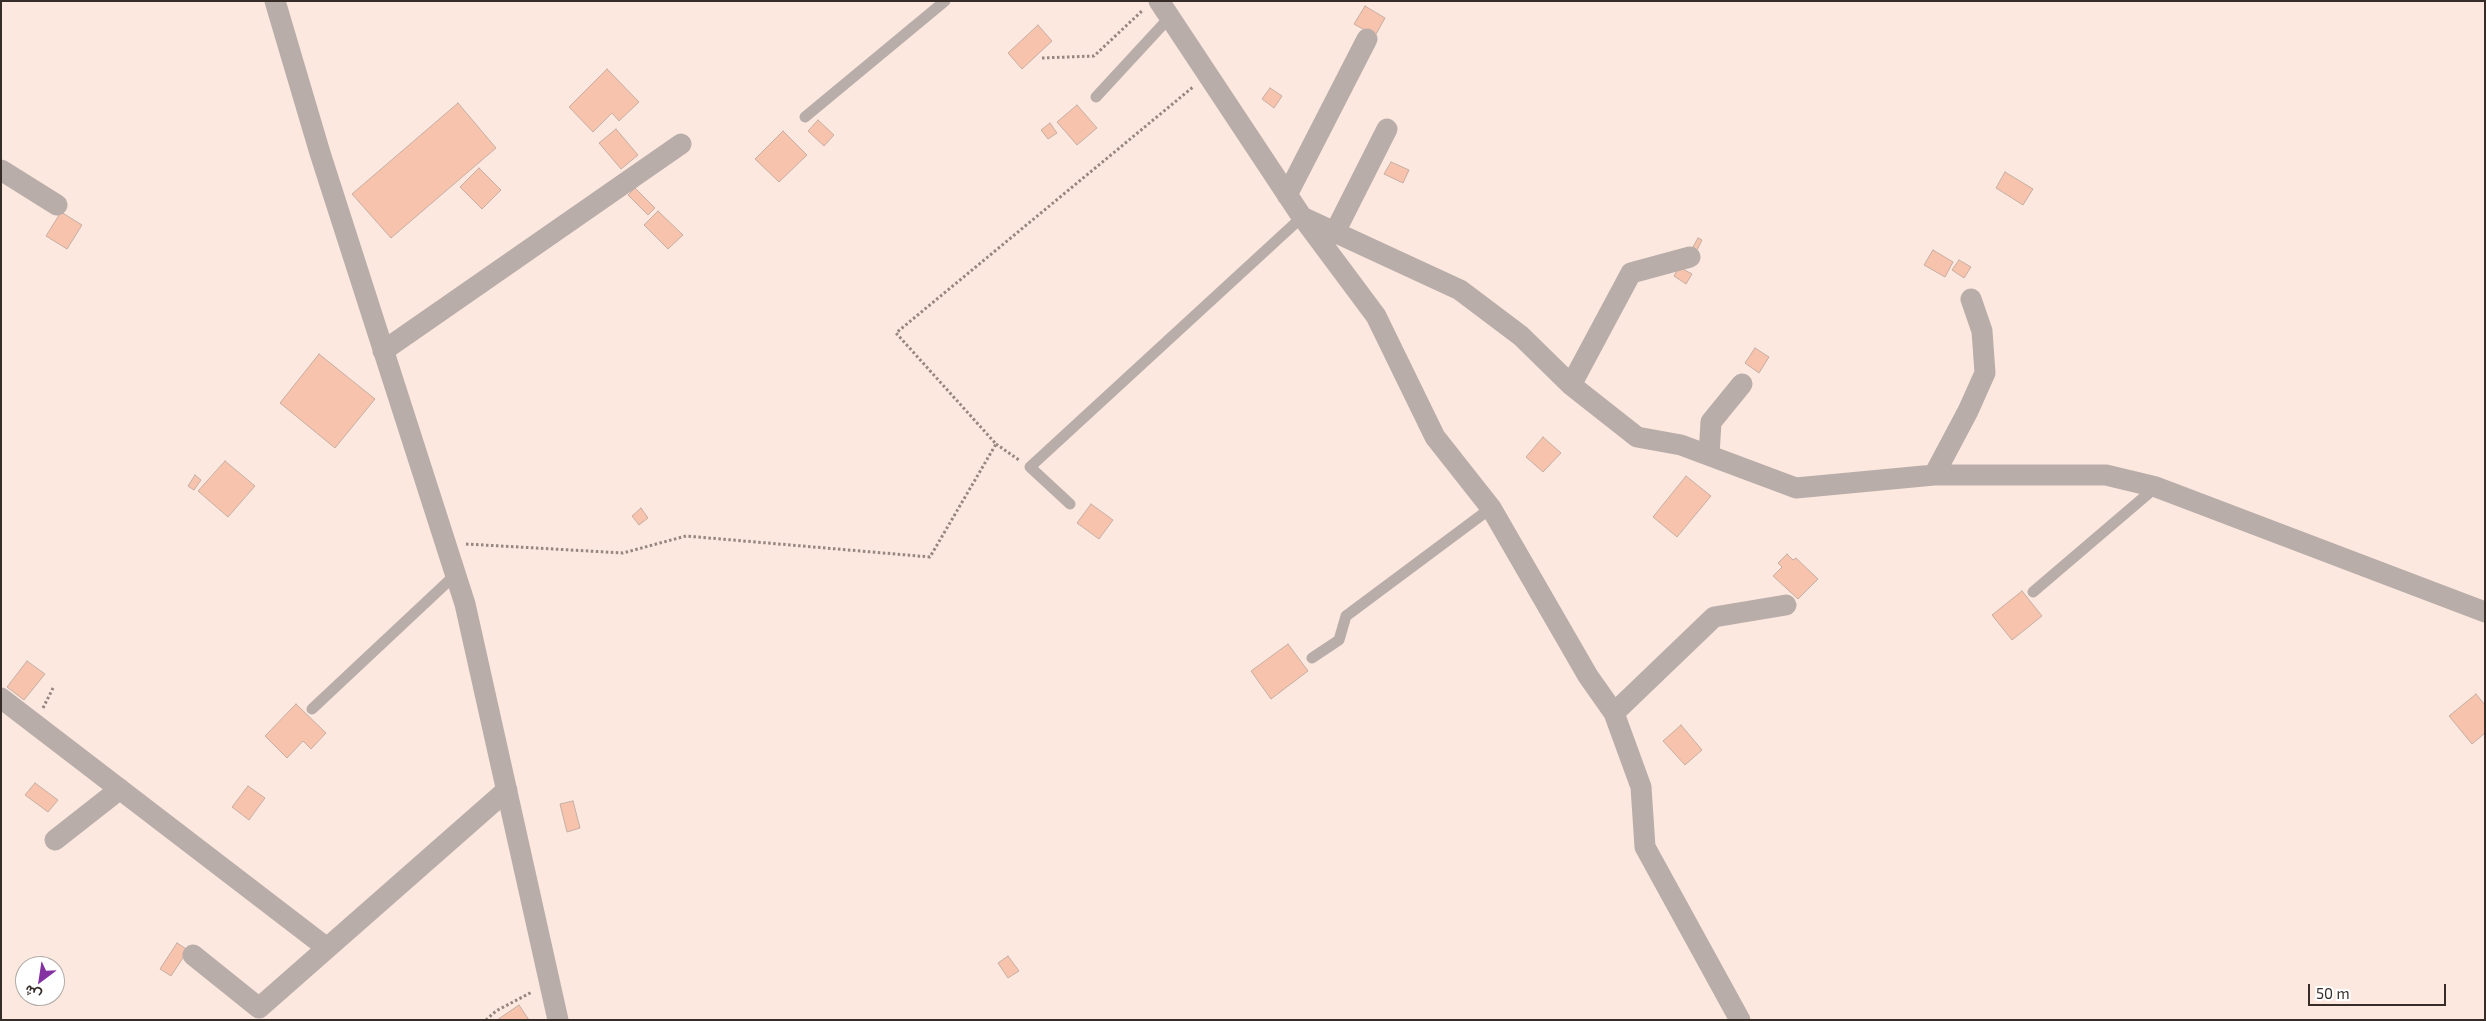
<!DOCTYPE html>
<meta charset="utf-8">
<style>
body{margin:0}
#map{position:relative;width:2486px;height:1021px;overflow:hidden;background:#fce8df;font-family:"Exo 2",Vazirmatn,sans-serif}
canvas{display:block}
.frame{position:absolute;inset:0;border:2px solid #362d29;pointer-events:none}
.north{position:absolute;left:15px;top:956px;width:50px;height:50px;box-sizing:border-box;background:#fff;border:1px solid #afaba9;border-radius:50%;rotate:211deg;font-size:14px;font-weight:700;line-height:20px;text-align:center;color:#362d29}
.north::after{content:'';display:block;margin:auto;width:18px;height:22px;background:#8432a2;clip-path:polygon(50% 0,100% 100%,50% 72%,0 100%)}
.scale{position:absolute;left:2308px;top:984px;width:138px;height:22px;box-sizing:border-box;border:2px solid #362d29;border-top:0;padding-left:6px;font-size:15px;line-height:18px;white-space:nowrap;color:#362d29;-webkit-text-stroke:4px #fff;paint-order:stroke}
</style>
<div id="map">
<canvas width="2486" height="1021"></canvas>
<div class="frame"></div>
<div class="north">ش</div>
<div class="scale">50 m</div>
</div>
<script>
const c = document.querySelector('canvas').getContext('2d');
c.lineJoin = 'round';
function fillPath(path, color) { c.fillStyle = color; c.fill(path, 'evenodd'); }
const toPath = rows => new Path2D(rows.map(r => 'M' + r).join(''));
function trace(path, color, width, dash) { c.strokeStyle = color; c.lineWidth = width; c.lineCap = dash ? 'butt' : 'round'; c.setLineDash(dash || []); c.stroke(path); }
const building = toPath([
 [1365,6,1385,18,1375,36,1354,24,1365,6],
 [1038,25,1052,41,1022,69,1008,53,1038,25],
 [607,69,639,102,619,121,612,113,593,132,569,107,607,69],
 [1270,88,1282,96,1274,108,1262,99,1270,88],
 [458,103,496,148,391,238,352,194,458,103],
 [1077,105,1097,128,1077,145,1057,122,1077,105],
 [818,120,834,135,824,146,808,131,818,120],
 [1050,123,1057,133,1048,139,1041,130,1050,123],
 [616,129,638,155,621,169,599,143,616,129],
 [783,131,807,155,779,182,755,159,783,131],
 [1391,162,1409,170,1403,183,1384,174,1391,162],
 [479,168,501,190,482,209,460,187,479,168],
 [2005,172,2033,189,2023,205,1996,188,2005,172],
 [635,188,655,208,648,215,628,195,635,188],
 [658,211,683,235,668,249,644,225,658,211],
 [61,212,82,225,67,249,46,236,61,212],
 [1698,238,1702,240,1697,250,1693,247,1698,238],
 [1933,250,1953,262,1945,277,1924,265,1933,250],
 [1959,260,1971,267,1964,278,1952,270,1959,260],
 [1679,267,1692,274,1686,284,1674,276,1679,267],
 [1755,348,1769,357,1759,373,1745,363,1755,348],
 [319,354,375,399,335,448,280,403,319,354],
 [1543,437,1561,453,1543,472,1526,457,1543,437],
 [225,461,255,486,228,517,198,491,225,461],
 [195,475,201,480,194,490,188,486,195,475],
 [1686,476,1711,496,1677,537,1653,517,1686,476],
 [1091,504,1113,520,1099,539,1077,523,1091,504],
 [641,508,648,518,639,525,632,516,641,508],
 [1787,554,1793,560,1796,558,1818,579,1798,599,1773,576,1782,567,1778,563,1787,554],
 [2022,591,2042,616,2012,640,1992,615,2022,591],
 [1288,644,1308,671,1271,699,1251,671,1288,644],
 [27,661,45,674,24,700,7,687,27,661],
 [2476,694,2485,705,2485,733,2472,744,2449,716,2476,694],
 [296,704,326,733,311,749,303,741,287,758,265,736,296,704],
 [1681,725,1702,750,1685,765,1663,741,1681,725],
 [35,783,58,800,48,812,25,795,35,783],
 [248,786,265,798,249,820,232,807,248,786],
 [573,801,580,828,567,832,560,804,573,801],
 [177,943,188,950,171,976,160,969,177,943],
 [1008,956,1019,971,1008,978,998,963,1008,956],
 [519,1005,529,1020,497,1020,519,1005]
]);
const path = toPath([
 [1042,58,1094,56,1143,10],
 [996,444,1019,460],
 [466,544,623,553,686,536,930,557,996,444,896,333,1193,87],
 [43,708,53,688],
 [486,1020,496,1011,532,992]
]);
const service = toPath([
 [1096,97,1169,18],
 [805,117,945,1],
 [1070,504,1030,467,1302,217],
 [2033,592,2156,487],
 [1312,658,1339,640,1346,616,1491,508],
 [312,709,455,575]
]);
const minor = toPath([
 [275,1,320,153,465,604,558,1020],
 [1159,1,1302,217,1460,290,1521,336,1571,385,1637,437,1681,445,1796,488,1934,475,2106,475,2156,487,2485,612],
 [1,170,57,205],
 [1287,195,1367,39],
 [1303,218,1376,316,1435,437,1491,508,1588,676,1614,713,1641,787,1645,847,1740,1020],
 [1335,232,1387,129],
 [383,351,681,144],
 [1571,385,1631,273,1690,257],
 [1709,455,1711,422,1742,384],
 [1934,475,1968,411,1985,373,1982,331,1971,299],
 [1,698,327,948],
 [1614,713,1714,617,1786,605],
 [55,840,120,789],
 [193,955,259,1008,507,790]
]);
fillPath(building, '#f7c3ac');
trace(building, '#c5aea3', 1);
trace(path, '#958680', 3, [2.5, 2.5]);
trace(service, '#b9adaa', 11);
trace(minor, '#b9adaa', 21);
</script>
